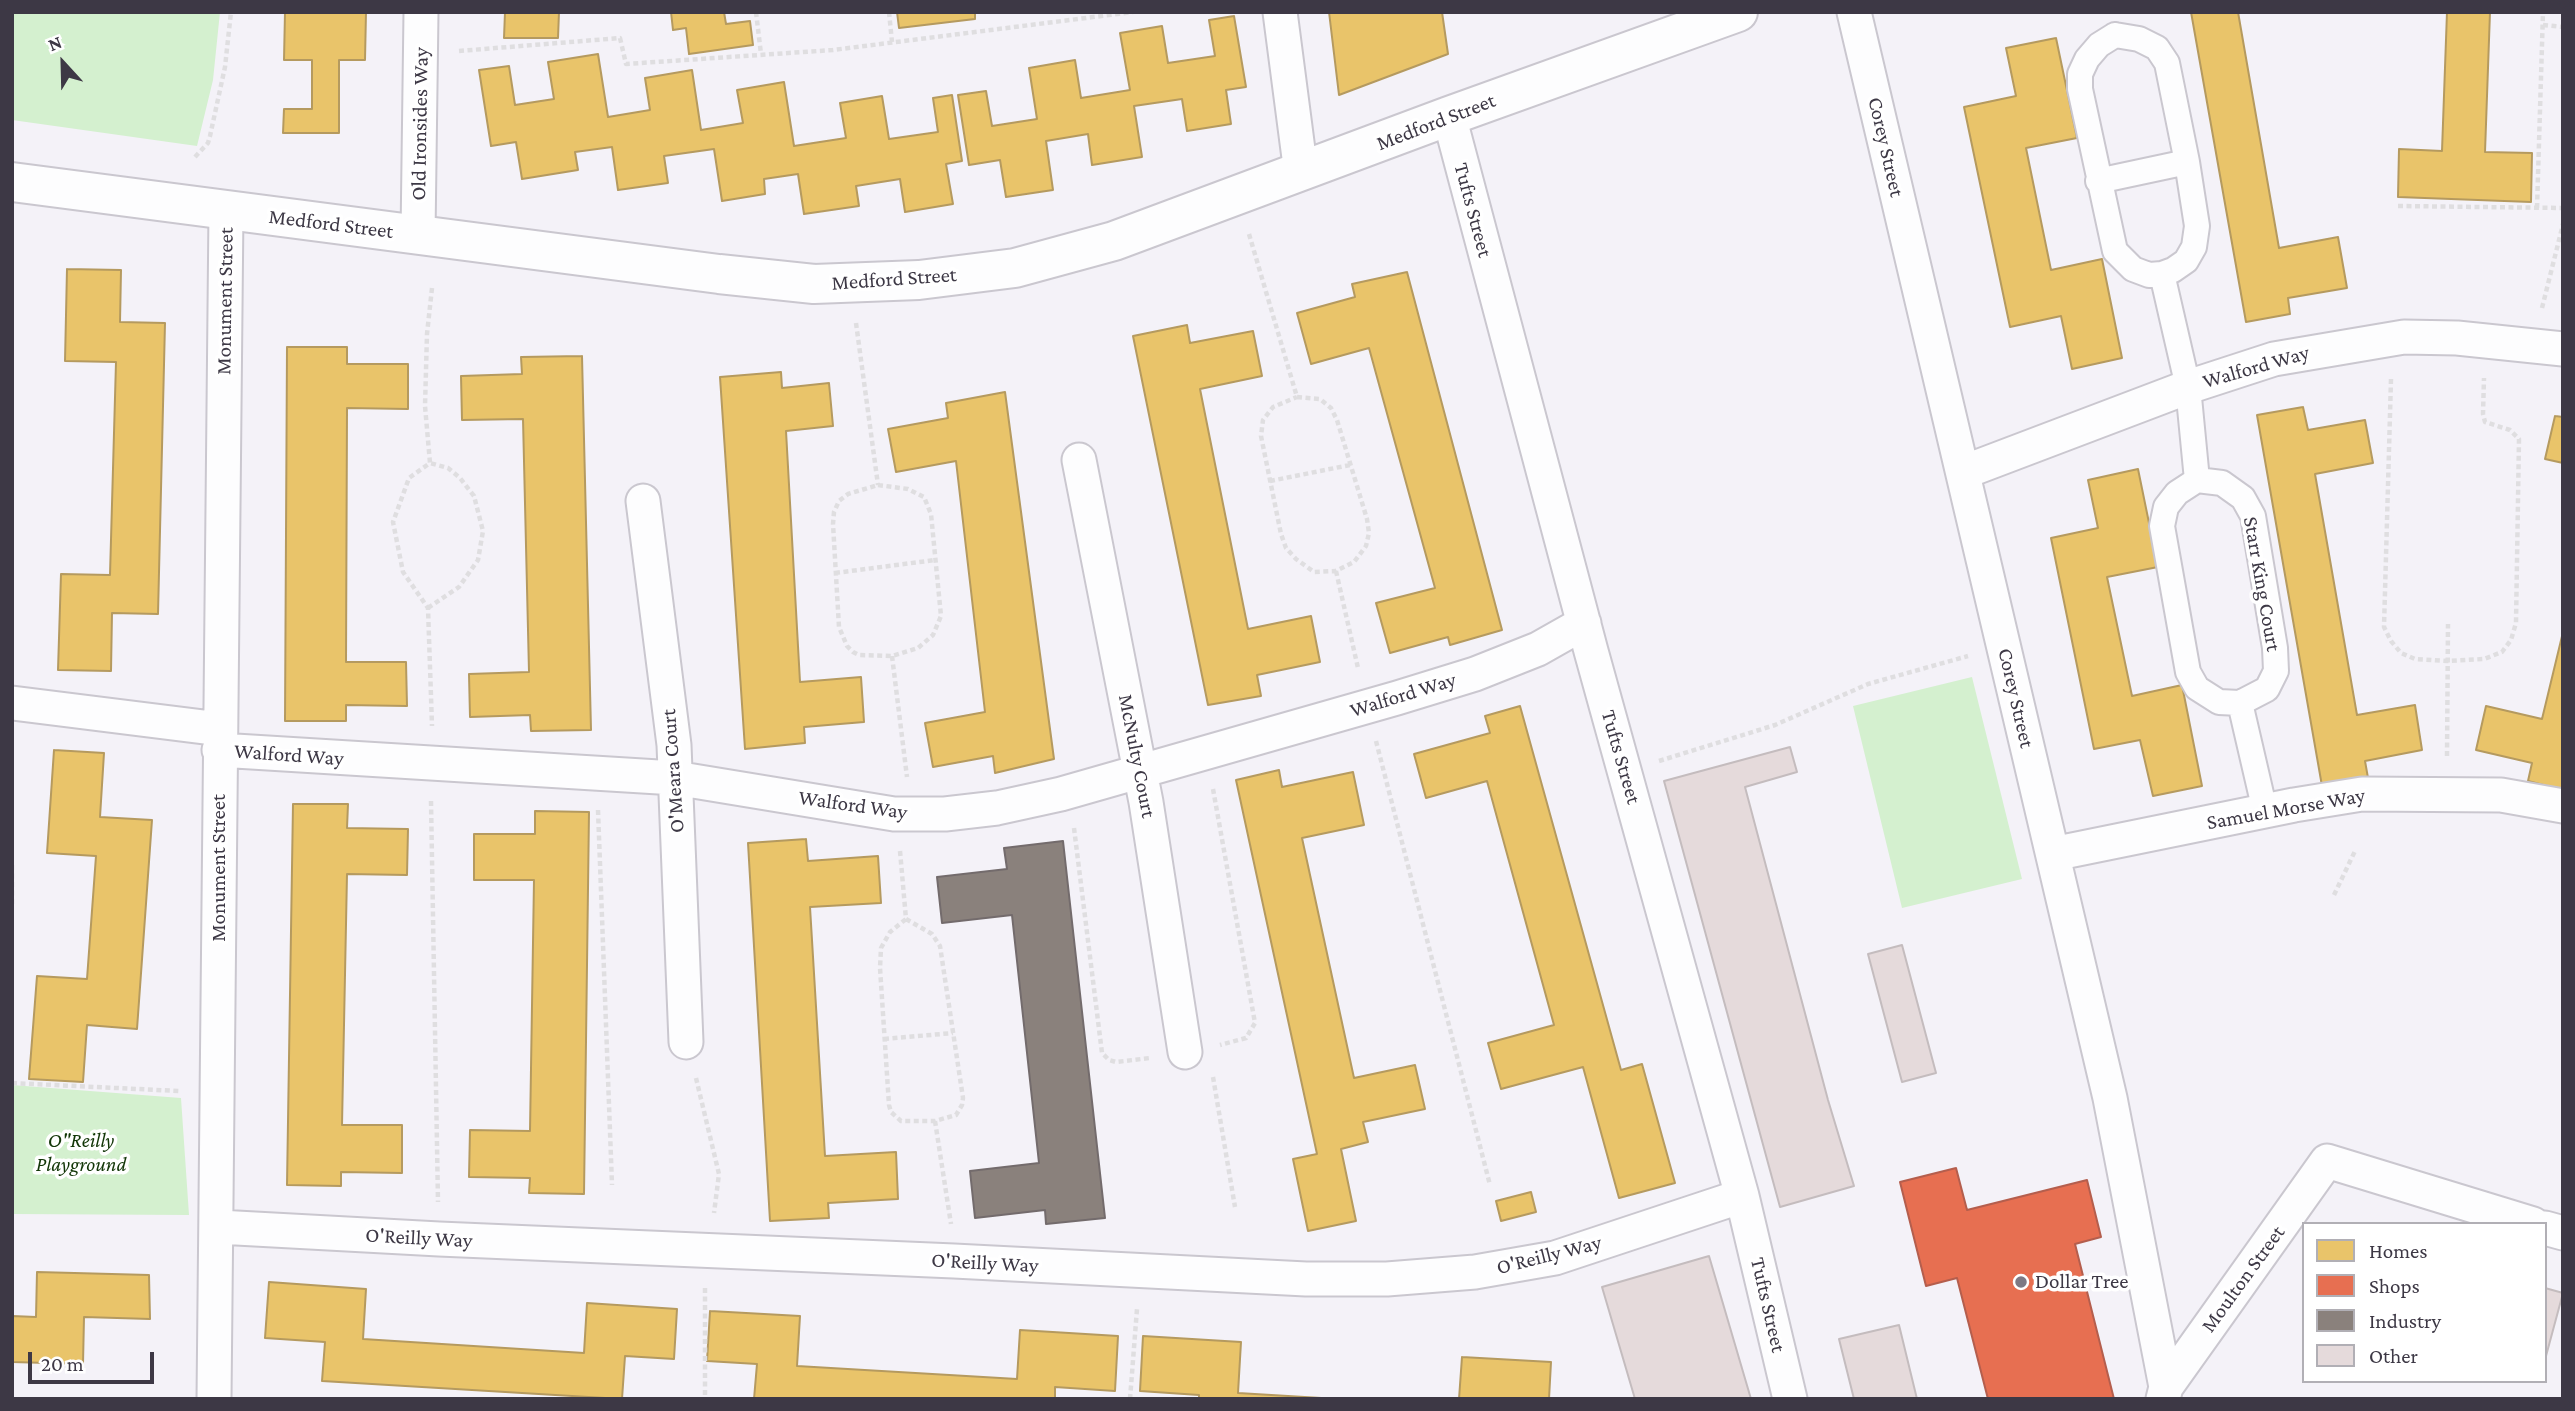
<!DOCTYPE html>
<style>
body{margin:0}
#map{position:relative;width:2575px;height:1411px;overflow:hidden;background:#f4f2f8;font-family:"Crimson Pro",serif}
canvas{display:block}
.frame{position:absolute;inset:0;border:14px solid #3d3845;pointer-events:none}
.legend{position:absolute;left:2302px;top:1222px;width:245px;height:161px;box-sizing:border-box;background:#fff;border:2px solid #b1afb5;margin:0;padding:9px 12px;list-style:none;font-size:21px;color:#3d3845}
.legend li{display:flex;align-items:center;gap:14px;height:35px}
.legend b{width:35px;border:2px solid #b1afb5}
.north{position:absolute;left:28px;top:28px;width:70px;height:70px;-webkit-text-stroke:5px #fff;paint-order:stroke;rotate:338deg;font-size:19px;font-weight:700;line-height:28px;text-align:center;color:#3d3845}
.north::after{content:'';display:block;margin:auto;width:24px;height:32px;background:#3d3845;clip-path:polygon(50% 0,100% 100%,50% 72%,0 100%)}
.scale{position:absolute;left:28px;top:1352px;width:126px;height:32px;box-sizing:border-box;border:4px solid #3d3845;border-top:0;padding-left:9px;font-size:21px;line-height:24px;white-space:nowrap;color:#3d3845;-webkit-text-stroke:5px #fff;paint-order:stroke}
</style>
<div id="map">
<canvas width="2575" height="1411"></canvas>
<div class="frame"></div>
<ul class="legend">
<li><b style="height:19px;background:#e9c46a"></b>Homes</li>
<li><b style="height:19px;background:#e76f51"></b>Shops</li>
<li><b style="height:19px;background:#8a817c"></b>Industry</li>
<li><b style="height:19px;background:#e5dadb"></b>Other</li>
</ul>
<div class="north">N</div>
<div class="scale">20 m</div>
</div>
<script>
const c = document.querySelector('canvas').getContext('2d');
c.lineJoin = 'round';
function fillPath(path, color) { c.fillStyle = color; c.fill(path, 'evenodd'); }
const toPath = rows => new Path2D(rows.map(r => 'M' + r).join(''));
function trace(path, color, width, dash) { c.strokeStyle = color; c.lineWidth = width; c.lineCap = dash ? 'butt' : 'round'; c.setLineDash(dash || []); c.stroke(path); }
function drawText(font, color, halo, rows, align = 'center') {
  c.font = font + ' "Crimson Pro",serif'; c.lineWidth = 7; c.setLineDash([]); c.textBaseline = 'middle'; c.strokeStyle = halo; c.fillStyle = color; for (const [text, x, y, turn = 0] of rows) {
    c.save(); c.translate(x, y); c.rotate((+turn || 0) * Math.PI / 180); c.textAlign = isNaN(turn) ? turn : align; if (halo) c.strokeText(text, 0, 0); c.fillText(text, 0, 0); c.restore();
  }
}
const green = toPath([
 [12,12,220,12,213,80,197,146,12,120],
 [1972,677,2022,879,1902,908,1853,706],
 [12,1085,181,1098,189,1215,12,1214]
]);
const homes = toPath([
 [285,12,366,12,365,60,339,60,339,133,283,133,284,109,312,109,312,60,284,60,285,12],
 [505,12,559,12,558,38,504,38,505,12],
 [671,12,724,12,726,24,750,21,753,45,689,54,686,28,673,30,671,12],
 [897,12,975,12,975,19,899,28,897,12],
 [1329,12,1442,12,1448,54,1339,95,1329,12],
 [2191,12,2238,12,2279,248,2338,237,2347,288,2288,298,2290,314,2246,322,2191,12],
 [2447,12,2490,12,2485,152,2532,153,2531,202,2398,197,2399,149,2442,151,2447,12],
 [1234,16,1246,87,1226,90,1231,124,1187,131,1182,99,1134,106,1142,157,1092,165,1088,134,1046,141,1053,190,1006,197,1000,160,969,165,958,95,986,91,992,126,1037,119,1029,68,1075,60,1081,98,1130,90,1120,33,1162,26,1168,63,1215,56,1209,20,1234,16],
 [2056,38,2077,138,2026,148,2051,270,2102,259,2122,358,2072,369,2061,316,2010,327,1964,107,2016,96,2006,48,2056,38],
 [598,54,608,117,650,110,645,78,692,70,701,130,743,123,737,90,784,82,794,146,846,138,840,103,882,96,889,139,938,132,933,98,952,95,962,161,946,164,953,204,905,212,900,179,856,186,859,206,804,214,798,174,764,179,765,194,722,201,714,149,664,156,668,183,618,190,612,147,575,152,578,170,522,179,516,142,491,146,479,70,509,66,515,105,554,99,548,62,598,54],
 [67,269,121,270,120,322,165,323,158,614,112,613,111,671,58,670,61,574,110,575,116,362,65,361,67,269],
 [1407,272,1502,630,1450,645,1448,637,1390,653,1376,603,1435,588,1369,348,1311,364,1297,313,1355,297,1352,284,1407,272],
 [1187,325,1190,343,1253,331,1262,376,1200,389,1248,629,1311,616,1320,662,1257,675,1261,696,1208,705,1133,336,1187,325],
 [287,347,347,347,347,364,408,364,408,409,347,408,346,662,406,662,407,706,346,705,346,721,285,721,287,347],
 [582,356,591,730,531,731,530,715,470,717,469,674,529,672,523,419,462,420,461,376,522,374,521,357,582,356],
 [781,372,782,388,829,383,833,426,786,431,800,682,861,677,864,722,804,727,805,743,745,749,720,377,781,372],
 [1005,392,1054,759,995,773,993,756,933,767,925,723,985,712,956,461,896,472,888,429,948,418,946,403,1005,392],
 [2303,407,2308,430,2365,420,2373,463,2315,474,2357,715,2415,705,2422,750,2365,761,2368,778,2322,786,2257,415,2303,407],
 [2555,416,2563,417,2563,463,2545,459,2555,416],
 [2138,469,2158,567,2107,577,2132,696,2182,685,2202,786,2153,796,2140,740,2094,749,2051,538,2098,528,2088,480,2138,469],
 [2563,632,2563,790,2528,781,2532,763,2476,750,2486,706,2542,719,2563,632],
 [1520,706,1621,1070,1642,1064,1675,1183,1619,1198,1583,1067,1501,1089,1488,1043,1554,1025,1487,781,1426,798,1414,754,1490,733,1485,716,1520,706],
 [54,750,104,753,100,817,152,820,137,1029,87,1025,83,1082,29,1079,37,976,87,979,96,856,47,853,54,750],
 [1279,770,1282,787,1353,772,1364,825,1302,838,1354,1078,1415,1065,1425,1109,1363,1122,1368,1142,1341,1149,1356,1221,1308,1231,1293,1159,1317,1154,1236,780,1279,770],
 [293,804,348,804,347,828,408,829,407,875,347,874,342,1125,402,1125,402,1173,341,1172,341,1186,287,1185,293,804],
 [535,811,589,812,584,1194,529,1193,530,1178,469,1177,470,1130,530,1131,534,880,474,880,474,834,535,834,535,811],
 [806,839,808,861,878,856,881,903,810,907,825,1156,896,1152,898,1199,828,1203,829,1218,770,1221,748,843,806,839],
 [1531,1192,1536,1212,1501,1221,1496,1201,1531,1192],
 [37,1272,149,1275,150,1319,84,1317,83,1364,12,1362,12,1316,36,1317,37,1272],
 [269,1282,366,1289,363,1339,584,1353,587,1303,677,1309,674,1359,625,1356,622,1399,322,1381,325,1342,265,1338,269,1282],
 [710,1311,800,1316,797,1366,1017,1379,1020,1330,1118,1336,1115,1391,1055,1387,1055,1399,754,1399,757,1364,707,1361,710,1311],
 [1143,1336,1241,1342,1238,1393,1338,1399,1199,1399,1199,1395,1140,1391,1143,1336],
 [1462,1357,1551,1362,1549,1399,1459,1399,1462,1357]
]);
const shops = toPath([
 [1956,1168,1967,1210,2087,1180,2101,1237,2075,1244,2114,1399,1988,1399,1957,1278,1926,1286,1900,1182,1956,1168]
]);
const industry = toPath([
 [1063,841,1105,1218,1046,1224,1045,1210,975,1218,970,1171,1039,1163,1012,915,942,923,937,877,1007,869,1004,848,1063,841]
]);
const building = toPath([
 [1790,747,1797,772,1745,787,1828,1100,1854,1186,1780,1207,1664,781,1790,747],
 [1902,945,1936,1073,1902,1082,1868,954,1902,945],
 [1709,1256,1751,1399,1635,1399,1602,1287,1709,1256],
 [2545,1288,2563,1293,2546,1356,2545,1356,2545,1288],
 [1899,1325,1917,1399,1854,1399,1839,1339,1899,1325]
]);
const path = toPath([
 [756,12,761,54],
 [889,12,892,42],
 [2543,25,2563,27],
 [459,51,620,38,626,64,833,50,1133,12],
 [195,157,208,143,210,136,225,67,231,12],
 [2398,206,2563,208],
 [2537,208,2543,12],
 [1249,234,1297,397],
 [432,288,427,334,425,406,430,463,409,478,393,522,403,572,428,608,432,726],
 [2542,308,2563,224],
 [856,323,878,485],
 [2391,379,2384,627,2391,641,2401,653,2415,659,2448,661,2484,659,2502,652,2511,640,2516,623,2519,439,2510,430,2485,422,2483,414,2484,378],
 [1297,397,1320,399,1331,408,1337,420,1367,519,1369,533,1366,546,1354,562,1336,571,1314,572,1296,559,1286,548,1281,534,1261,436,1263,420,1273,407,1297,397],
 [1270,481,1350,465],
 [878,485,908,489,924,497,931,514,941,616,933,635,918,648,892,656,859,655,853,652,847,646,839,627,833,524,834,512,839,501,848,494,878,485],
 [1336,571,1358,668],
 [835,573,935,560],
 [428,608,459,587,478,560,483,531,474,496,460,478,448,468,430,463],
 [892,656,907,777],
 [1376,741,1490,1185],
 [2447,756,2448,624],
 [1659,761,1775,725,1868,684,1968,656],
 [1213,789,1255,1023,1246,1038,1220,1045],
 [431,801,438,1202],
 [598,810,612,1185],
 [1074,828,1102,1053,1109,1060,1116,1062,1150,1058],
 [900,851,906,919],
 [12,865,12,907],
 [2334,895,2355,851],
 [906,919,932,934,940,946,963,1098,962,1105,956,1115,935,1121,901,1121,891,1112,889,1105,880,968,881,948,890,932,906,919],
 [884,1039,953,1033],
 [1213,1077,1235,1207],
 [696,1078,719,1174,714,1213],
 [12,1083,179,1091],
 [935,1121,951,1224],
 [705,1288,705,1399],
 [1130,1399,1137,1309]
]);
const pedestrian = toPath([
 [2115,35,2139,39,2157,48,2167,63,2187,162,2197,226,2194,247,2186,261,2173,270,2162,274,2149,275,2133,269,2115,251,2080,89,2080,74,2087,59,2099,45,2115,35],
 [2098,181,2187,162],
 [2162,274,2188,387,2197,480,2177,493,2166,507,2162,526,2188,672,2197,688,2219,702,2240,703,2267,689,2276,671,2275,648,2253,516,2243,498,2222,483,2197,480],
 [2240,703,2265,811]
]);
const minor = toPath([
 [1280,12,1301,173],
 [1854,12,2110,1098,2166,1387],
 [1449,116,1591,651,1742,1196,1790,1399],
 [418,235,421,12],
 [1079,460,1146,802,1185,1052],
 [1964,472,2188,387,2274,359,2404,337,2457,338,2563,349],
 [643,501,674,745,686,1042],
 [12,703,220,729],
 [219,750,675,778,894,814,945,814,997,808,1061,794,1397,698,1475,674,1538,649,1584,623],
 [2053,854,2294,805,2362,794,2501,795,2563,806],
 [218,1227,439,1239,954,1261,1306,1279,1387,1279,1475,1272,1555,1258,1742,1196],
 [2545,1228,2563,1233],
 [214,1399,226,210],
 [2163,1399,2166,1387,2327,1161,2533,1224]
]);
const secondary = toPath([
 [12,182,719,274,814,284,919,280,1015,268,1114,241,1449,116,1738,12]
]);
const markers = [
 [2021,1282,7,"#7d7984"]
];
const streetNames = [
 ["Medford Street",1436,122,-21],
 ["Old Ironsides Way",420,124,-89],
 ["Corey Street",1886,147,77],
 ["Tufts Street",1473,210,75],
 ["Medford Street",331,224,7],
 ["Medford Street",894,279,-4],
 ["Monument Street",225,301,-89],
 ["Walford Way",2256,367,-16],
 ["Starr King Court",2262,584,80],
 ["Walford Way",1403,695,-17],
 ["Corey Street",2016,698,77],
 ["Walford Way",289,755,4],
 ["McNulty Court",1137,756,79],
 ["Tufts Street",1621,757,74],
 ["O'Meara Court",673,771,-94],
 ["Walford Way",853,805,8],
 ["Samuel Morse Way",2286,809,-10],
 ["Monument Street",219,868,-90],
 ["O'Reilly Way",419,1238,3],
 ["O'Reilly Way",1549,1255,-14],
 ["O'Reilly Way",985,1263,3],
 ["Moulton Street",2243,1279,-54],
 ["Tufts Street",1768,1305,77]
];
const parkNames = [
 ["O\"Reilly",81,1141],
 ["Playground",81,1165]
];
const poiNames = [
 ["Dollar Tree",2035,1282]
];
fillPath(green, '#d4f0cf');
fillPath(homes, '#e9c46a');
trace(homes, '#b59a5f', 2);
fillPath(shops, '#e76f51');
trace(shops, '#b45e4d', 2);
fillPath(industry, '#8a817c');
trace(industry, '#736b6c', 2);
fillPath(building, '#e5dadb');
trace(building, '#c4bcbe', 2);
trace(pedestrian, '#cac7cf', 28);
trace(minor, '#cac7cf', 37);
trace(secondary, '#cac7cf', 42);
trace(path, '#dfdee0', 4.5, [5, 3.5]);
trace(pedestrian, '#fdfdfe', 24);
trace(minor, '#fdfdfe', 33);
trace(secondary, '#fdfdfe', 38);
for (const [x, y, r, color] of markers) { const dot = new Path2D(); dot.arc(x, y, r, 0, 2 * Math.PI); c.fillStyle = color; c.fill(dot); trace(dot, '#fff', 2.5); }
drawText('21px', '#3d3845', '#fff', streetNames);
drawText('italic 21px', '#123607', '#fff', parkNames);
drawText('21px', '#3d3845', '#fff', poiNames, 'left');
</script>
